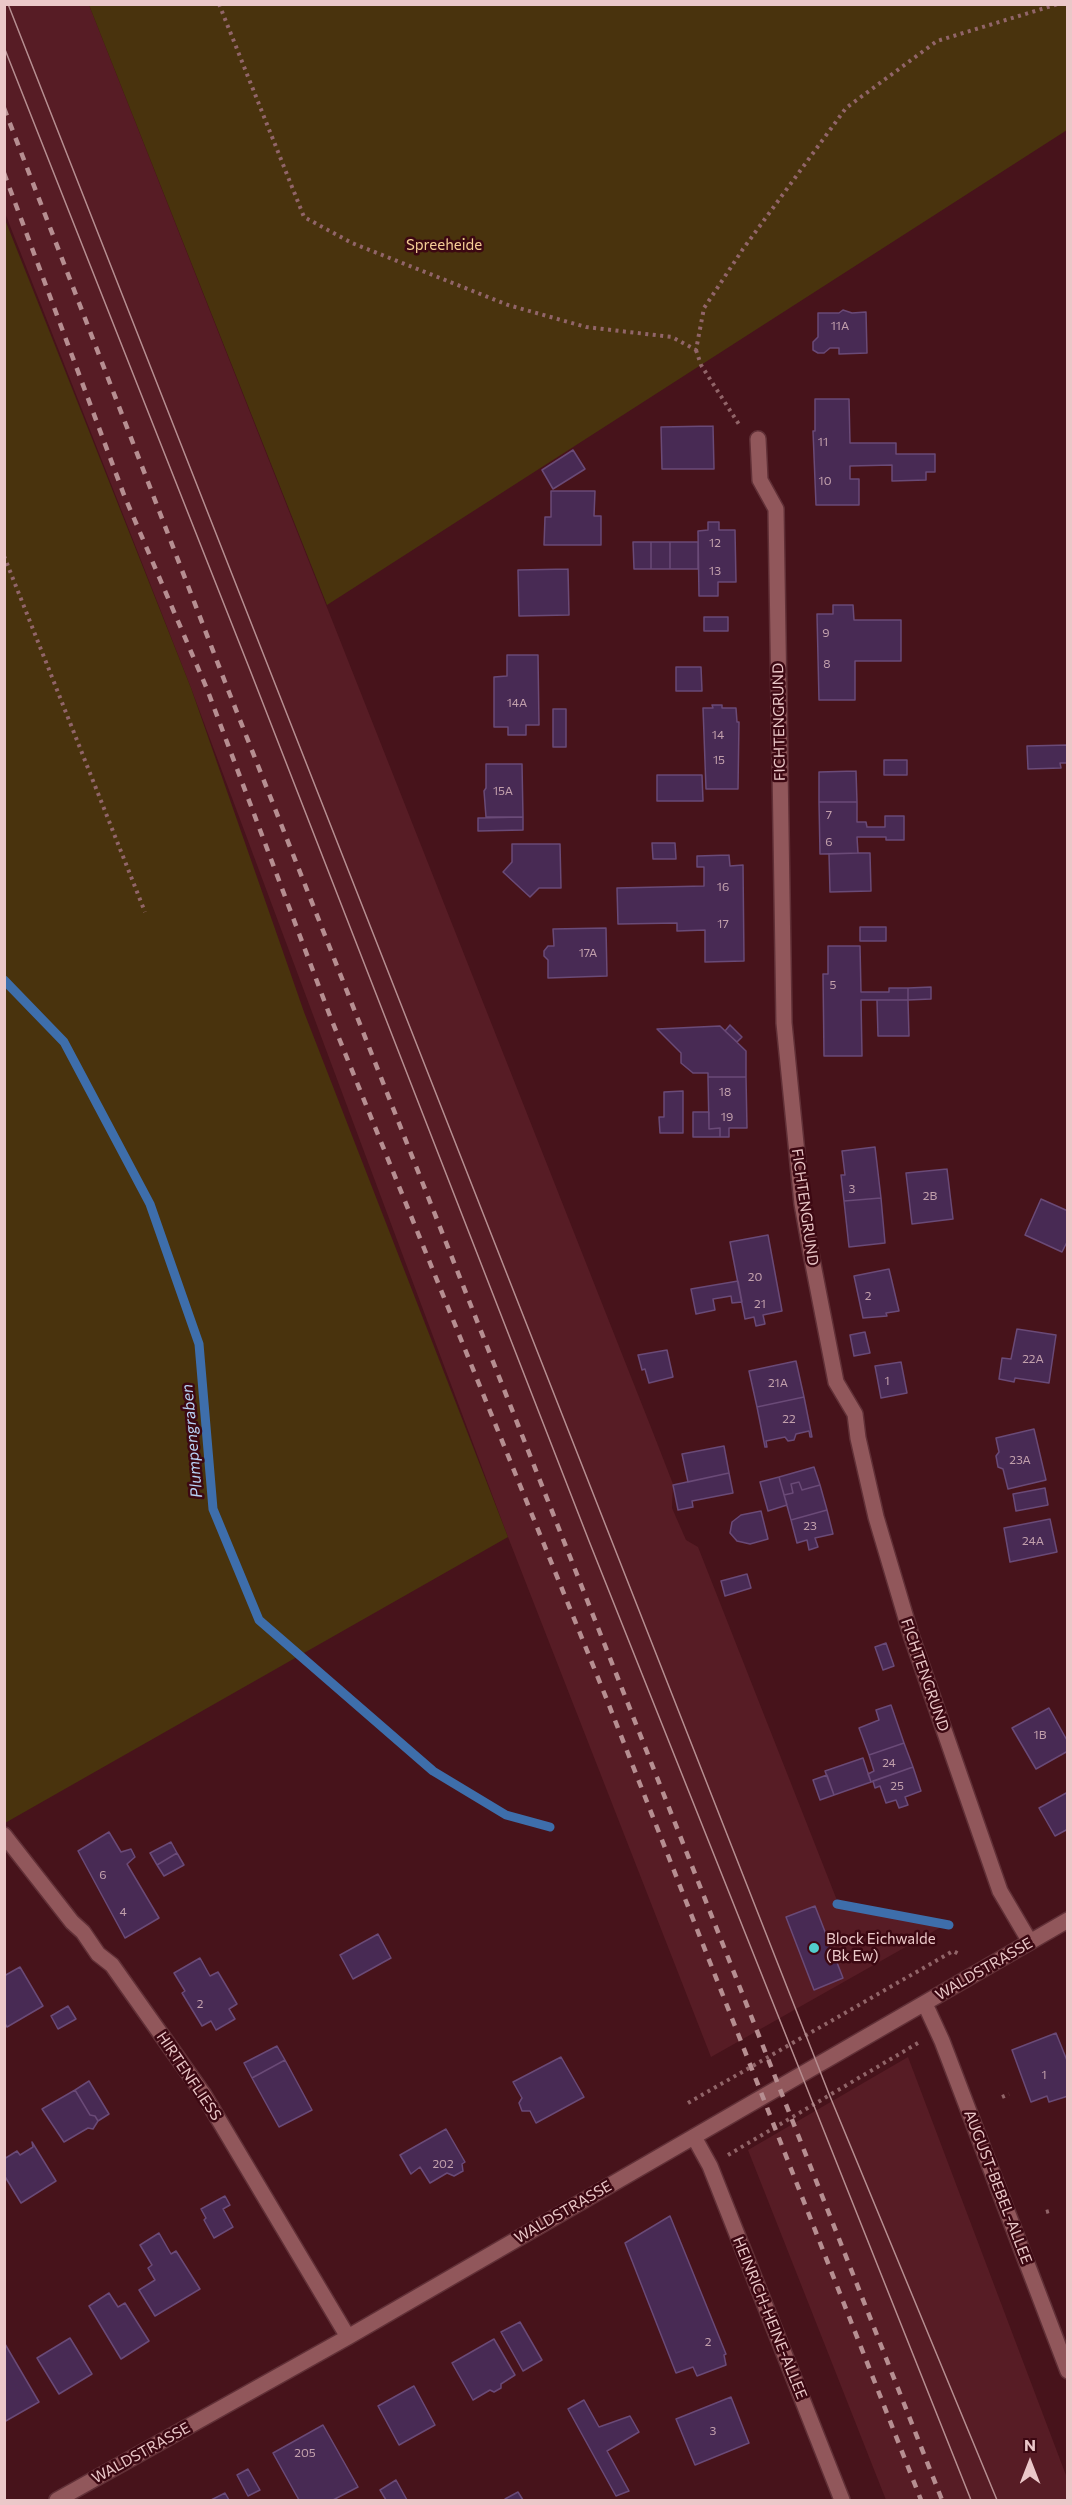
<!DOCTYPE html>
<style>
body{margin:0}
#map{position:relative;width:1072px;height:2505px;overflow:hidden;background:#47131b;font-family:Commissioner,sans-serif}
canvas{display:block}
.frame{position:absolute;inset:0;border:6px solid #ebc8c9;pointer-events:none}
.north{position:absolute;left:1000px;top:2433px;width:60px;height:60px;-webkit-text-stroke:4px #3c0812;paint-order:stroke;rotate:0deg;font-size:16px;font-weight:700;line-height:24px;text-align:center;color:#ebc8c9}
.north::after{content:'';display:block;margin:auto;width:21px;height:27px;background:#ebc8c9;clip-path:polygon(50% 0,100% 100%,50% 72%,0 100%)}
</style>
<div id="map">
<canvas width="1072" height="2505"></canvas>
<div class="frame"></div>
<div class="north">N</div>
</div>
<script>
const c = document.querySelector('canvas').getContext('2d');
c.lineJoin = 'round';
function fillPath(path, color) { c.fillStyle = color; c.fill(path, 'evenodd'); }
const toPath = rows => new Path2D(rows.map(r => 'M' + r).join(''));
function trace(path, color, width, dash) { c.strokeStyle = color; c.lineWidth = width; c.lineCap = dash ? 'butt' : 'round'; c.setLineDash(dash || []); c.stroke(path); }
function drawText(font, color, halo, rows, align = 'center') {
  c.font = font + ' Commissioner,sans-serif'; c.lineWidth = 5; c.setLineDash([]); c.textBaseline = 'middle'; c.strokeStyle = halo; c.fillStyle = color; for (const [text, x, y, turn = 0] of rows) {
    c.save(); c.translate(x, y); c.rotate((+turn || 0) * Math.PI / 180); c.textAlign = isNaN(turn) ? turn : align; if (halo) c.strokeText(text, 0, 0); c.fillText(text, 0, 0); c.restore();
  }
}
const built = toPath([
 [5,5,89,5,652,1430,673,1484,672,1508,686,1540,698,1547,840,1908,941,1927,711,2057,508,1537,191,688,5,213],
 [908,2057,1067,2478,1067,2500,886,2500,748,2150]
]);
const green = toPath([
 [89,5,1067,5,1067,130,327,605],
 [4,217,191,688,304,1012,508,1537,5,1823]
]);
const stream = toPath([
 [4,980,64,1042,150,1204,199,1344,213,1509,259,1620,433,1771,506,1815,550,1827],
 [837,1904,949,1925]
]);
const building = toPath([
 [843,310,852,313,866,312,867,353,839,354,839,348,830,348,824,353,818,353,813,350,813,342,818,337,818,313,839,313,843,310],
 [815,399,849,399,850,443,896,443,896,454,935,454,935,472,926,472,926,480,892,481,892,465,850,466,850,479,859,479,859,505,816,505,813,431,815,431,815,399],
 [713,426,714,469,662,469,661,427,713,426],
 [573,450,585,469,553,489,542,470,573,450],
 [551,491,595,491,594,516,601,516,601,545,544,545,545,517,551,517,551,491],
 [708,522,719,522,719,530,735,530,736,582,718,582,718,596,699,596,698,531,708,530,708,522],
 [633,542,651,542,651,569,634,569,633,542],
 [651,542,670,542,670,569,651,569,651,542],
 [670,542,698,542,698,569,670,569,670,542],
 [568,569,569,615,519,616,518,570,568,569],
 [833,605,853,605,854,620,901,620,901,661,855,661,855,700,819,700,817,614,833,614,833,605],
 [704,617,728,617,728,631,704,631,704,617],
 [507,655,538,655,539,725,526,725,526,735,508,735,508,727,494,727,494,677,507,676,507,655],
 [676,667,701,667,702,691,676,691,676,667],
 [712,705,722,705,722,708,736,708,737,722,739,722,738,789,706,789,703,708,713,708,712,705],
 [553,709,566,709,566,747,553,747,553,709],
 [1068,745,1068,763,1060,763,1061,768,1028,769,1027,746,1068,745],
 [884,760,907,760,907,775,884,775,884,760],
 [486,764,522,764,523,817,486,817,484,791,486,788,486,764],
 [856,771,857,802,819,802,819,772,856,771],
 [657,775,702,775,703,801,657,801,657,775],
 [819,802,857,802,857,822,866,822,867,827,885,827,885,816,904,816,904,840,886,840,886,837,857,837,858,853,820,854,819,802],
 [523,817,523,830,478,831,478,818,523,817],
 [652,843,675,843,676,859,653,859,652,843],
 [512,844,560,844,561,888,539,888,530,897,503,872,512,862,512,844],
 [858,853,870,853,871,891,830,892,829,854,858,853],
 [729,855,730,866,743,865,744,961,705,962,705,930,677,931,677,923,618,924,617,888,704,886,704,867,697,867,697,856,729,855],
 [860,927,886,927,886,941,860,941,860,927],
 [606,928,607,976,548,978,548,960,544,956,544,951,548,946,554,946,553,929,606,928],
 [828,946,860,946,861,992,889,992,889,988,908,988,908,1000,861,1000,862,1056,824,1056,823,974,828,974,828,946],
 [931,987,931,999,908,1000,908,988,931,987],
 [877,1000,908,1000,909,1036,878,1036,877,1000],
 [730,1025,742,1037,737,1042,725,1031,730,1025],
 [720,1026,746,1051,746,1077,708,1077,708,1073,693,1073,681,1063,681,1053,657,1029,720,1026],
 [708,1077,746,1077,747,1128,729,1128,729,1137,720,1137,720,1128,709,1129,708,1077],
 [683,1091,683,1133,660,1133,659,1117,664,1117,664,1092,683,1091],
 [693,1112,709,1112,709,1129,720,1128,720,1137,693,1137,693,1112],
 [875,1147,881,1198,844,1201,841,1175,845,1175,842,1151,875,1147],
 [947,1169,953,1219,912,1224,906,1173,947,1169],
 [881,1198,885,1243,849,1247,844,1201,881,1198],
 [1041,1199,1068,1211,1068,1240,1062,1252,1025,1235,1041,1199],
 [768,1235,782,1311,763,1315,765,1324,756,1326,754,1317,745,1319,730,1242,768,1235],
 [889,1269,899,1311,886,1313,887,1316,863,1318,854,1276,889,1269],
 [738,1281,742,1302,732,1303,731,1296,713,1299,715,1310,696,1314,691,1289,738,1281],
 [1017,1329,1056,1335,1049,1383,1015,1378,1014,1382,999,1379,1002,1358,1011,1359,1017,1329],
 [865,1332,870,1353,854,1356,850,1335,865,1332],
 [667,1350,673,1377,649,1383,645,1369,642,1370,638,1355,667,1350],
 [796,1361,804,1397,757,1407,749,1371,796,1361],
 [901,1362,907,1393,881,1398,875,1366,901,1362],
 [804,1397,812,1437,810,1437,809,1431,796,1434,794,1440,788,1441,785,1437,766,1441,767,1447,765,1447,757,1407,804,1397],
 [1034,1429,1046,1480,1008,1489,1003,1469,998,1467,996,1456,999,1452,996,1438,1034,1429],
 [724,1446,729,1473,688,1482,682,1454,724,1446],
 [814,1467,820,1485,802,1490,799,1482,791,1484,793,1493,784,1495,779,1477,814,1467],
 [729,1473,733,1493,692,1501,693,1507,678,1510,673,1485,729,1473],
 [779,1477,787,1505,768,1511,760,1482,779,1477],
 [799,1482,802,1490,820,1485,827,1510,791,1520,784,1495,793,1493,791,1484,799,1482],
 [1045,1488,1048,1505,1016,1511,1013,1494,1045,1488],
 [827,1510,833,1534,815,1538,818,1547,809,1550,807,1540,797,1543,791,1520,827,1510],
 [761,1511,768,1539,750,1544,737,1541,730,1533,732,1522,741,1515,761,1511],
 [1050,1519,1057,1552,1010,1562,1004,1528,1050,1519],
 [747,1574,751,1588,725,1596,721,1581,747,1574],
 [886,1643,894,1666,883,1670,875,1647,886,1643],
 [891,1705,904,1743,869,1755,859,1728,879,1720,876,1710,891,1705],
 [1049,1708,1068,1742,1068,1751,1036,1769,1012,1728,1049,1708],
 [904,1743,913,1767,871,1782,868,1774,874,1771,869,1755,904,1743],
 [863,1758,871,1782,834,1795,825,1771,863,1758],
 [913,1767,921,1791,905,1797,908,1805,899,1808,896,1800,886,1803,880,1786,875,1788,873,1781,913,1767],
 [827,1775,834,1795,820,1800,813,1780,827,1775],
 [1068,1792,1068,1829,1055,1836,1039,1808,1068,1792],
 [109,1832,121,1852,131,1849,135,1857,127,1864,159,1918,125,1938,78,1851,109,1832],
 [171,1842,177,1853,157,1865,150,1853,171,1842],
 [177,1853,184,1865,164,1876,157,1865,177,1853],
 [815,1906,843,1978,814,1990,786,1917,815,1906],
 [378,1934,391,1958,353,1979,340,1955,378,1934],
 [200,1958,210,1976,218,1972,237,2004,229,2009,235,2019,216,2030,211,2021,202,2026,182,1993,185,1991,174,1973,200,1958],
 [20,1967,43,2006,7,2027,4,2022,4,1976,20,1967],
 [68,2006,76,2019,58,2029,51,2016,68,2006],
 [1056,2033,1068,2063,1068,2096,1049,2102,1047,2096,1031,2102,1012,2050,1056,2033],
 [277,2046,285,2060,252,2078,244,2063,277,2046],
 [561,2057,584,2097,536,2123,530,2111,522,2111,519,2103,522,2098,513,2082,561,2057],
 [285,2060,312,2110,279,2127,252,2078,285,2060],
 [89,2081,109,2114,98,2121,95,2116,90,2115,75,2090,89,2081],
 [75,2090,90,2115,95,2116,98,2121,93,2129,88,2128,64,2142,42,2109,75,2090],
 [446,2129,465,2162,462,2164,463,2171,454,2176,447,2173,430,2183,420,2167,411,2174,400,2155,446,2129],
 [32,2142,56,2181,21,2203,4,2175,4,2159,17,2151,20,2155,33,2147,32,2142],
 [225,2196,230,2205,223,2209,233,2227,214,2238,204,2220,206,2218,201,2209,225,2196],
 [670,2216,726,2354,724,2355,726,2365,697,2376,693,2367,676,2373,625,2243,670,2216],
 [159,2233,171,2254,176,2251,200,2289,155,2316,139,2290,155,2280,148,2268,152,2265,140,2245,159,2233],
 [109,2293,118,2307,125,2303,149,2341,121,2359,89,2306,109,2293],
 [520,2322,542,2360,523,2371,501,2332,520,2322],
 [70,2338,92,2374,59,2394,37,2358,70,2338],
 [494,2339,515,2375,501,2384,501,2388,494,2392,490,2390,473,2400,452,2363,494,2339],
 [5,2344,39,2402,4,2422,4,2345,5,2344],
 [414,2386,435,2425,399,2445,378,2406,414,2386],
 [731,2397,749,2443,695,2465,676,2419,731,2397],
 [584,2400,599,2427,630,2416,639,2432,607,2451,629,2491,616,2496,568,2409,584,2400],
 [323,2425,358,2487,333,2500,299,2500,273,2453,323,2425],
 [248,2469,260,2490,248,2496,237,2475,248,2469],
 [396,2480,407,2500,386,2500,380,2490,396,2480],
 [518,2492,523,2500,506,2500,505,2499,518,2492],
 [225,2493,229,2500,211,2500,225,2493]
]);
const path = toPath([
 [219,4,304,217,352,243,508,305,586,327,672,337,696,350,704,308,743,249,846,108,937,41,1058,4],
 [696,350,701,365,740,426],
 [4,556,145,912],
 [1002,2097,1009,2094],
 [688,2103,953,1951,961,1955],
 [728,2155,918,2043],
 [1046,2212,1053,2210]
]);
const minor = toPath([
 [758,439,760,480,776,509,784,1023,802,1204,812,1259,836,1382,855,1414,858,1438,876,1517,911,1635,1000,1891,1030,1942],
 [4,1835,72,1922,83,1932,98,1954,112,1965,204,2095,348,2337],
 [925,2004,942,2041,1068,2371],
 [694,2137,710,2166,842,2500],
 [57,2500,348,2337,1068,1920]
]);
const tram = toPath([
 [8,4,829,2094,997,2500],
 [4,47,250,670,589,1541,971,2500]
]);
const rail = toPath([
 [4,108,225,682,942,2500],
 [4,173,124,495,207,689,330,1016,607,1700,921,2500]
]);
const markers = [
 [814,1948,6,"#52cdcd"]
];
const numberNames = [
 ["11A",840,326],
 ["11",823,442],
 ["10",825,481],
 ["12",715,543],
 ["13",715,571],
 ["9",826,633],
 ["8",827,664],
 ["14A",517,703],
 ["14",718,735],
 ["15",719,760],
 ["15A",503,791],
 ["7",829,815],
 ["6",829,842],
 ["16",723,887],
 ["17",723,924],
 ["17A",588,953],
 ["5",833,985],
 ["18",725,1092],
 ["19",727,1117],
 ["3",852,1189],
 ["2B",930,1196],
 ["20",755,1277],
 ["2",868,1296],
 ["21",760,1304],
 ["22A",1033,1359],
 ["1",887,1381],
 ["21A",778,1383],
 ["22",789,1419],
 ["23A",1020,1460],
 ["23",810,1526],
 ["24A",1033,1541],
 ["1B",1040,1735],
 ["24",889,1763],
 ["25",897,1786],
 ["6",103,1875],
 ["4",123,1912],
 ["2",200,2004],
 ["1",1044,2075],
 ["202",443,2164],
 ["2",708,2342],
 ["3",713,2431],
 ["205",305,2453]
];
const parkNames = [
 ["Spreeheide",444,245]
];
const streetNames = [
 ["FICHTENGRUND",779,722,-91],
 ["FICHTENGRUND",805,1207,82],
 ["FICHTENGRUND",925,1675,71],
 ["WALDSTRASSE",984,1969,-30],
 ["HIRTENFLIESS",189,2076,56],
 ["AUGUST-BEBEL-ALLEE",998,2187,69],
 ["WALDSTRASSE",563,2212,-30],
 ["HEINRICH-HEINE-ALLEE",770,2318,68],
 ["WALDSTRASSE",141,2453,-29]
];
const poiNames = [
 ["Block Eichwalde",826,1939],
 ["(Bk Ew)",826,1956]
];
const waterNames = [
 ["Plumpengraben",192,1441,-95]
];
fillPath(built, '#571c25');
fillPath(green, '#49330d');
trace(stream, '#3e6eab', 9);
fillPath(building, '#482a54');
trace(building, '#6a4a77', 1.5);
trace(minor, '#613037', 18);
trace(path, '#916569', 4, [3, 4.5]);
trace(minor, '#91575b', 15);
trace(tram, '#b68e91', 1.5);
trace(rail, '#b68e91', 4.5, [8, 8]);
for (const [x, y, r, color] of markers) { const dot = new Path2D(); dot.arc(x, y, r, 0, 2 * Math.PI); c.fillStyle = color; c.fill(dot); trace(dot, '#3c0812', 2); }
drawText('12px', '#c2a0ac', null, numberNames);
drawText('15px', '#f6ce96', '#3c0812', parkNames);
drawText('15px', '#ebc8c9', '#3c0812', streetNames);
drawText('15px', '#ebc8c9', '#3c0812', poiNames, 'left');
drawText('italic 16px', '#b9d3f6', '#3c0812', waterNames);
</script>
